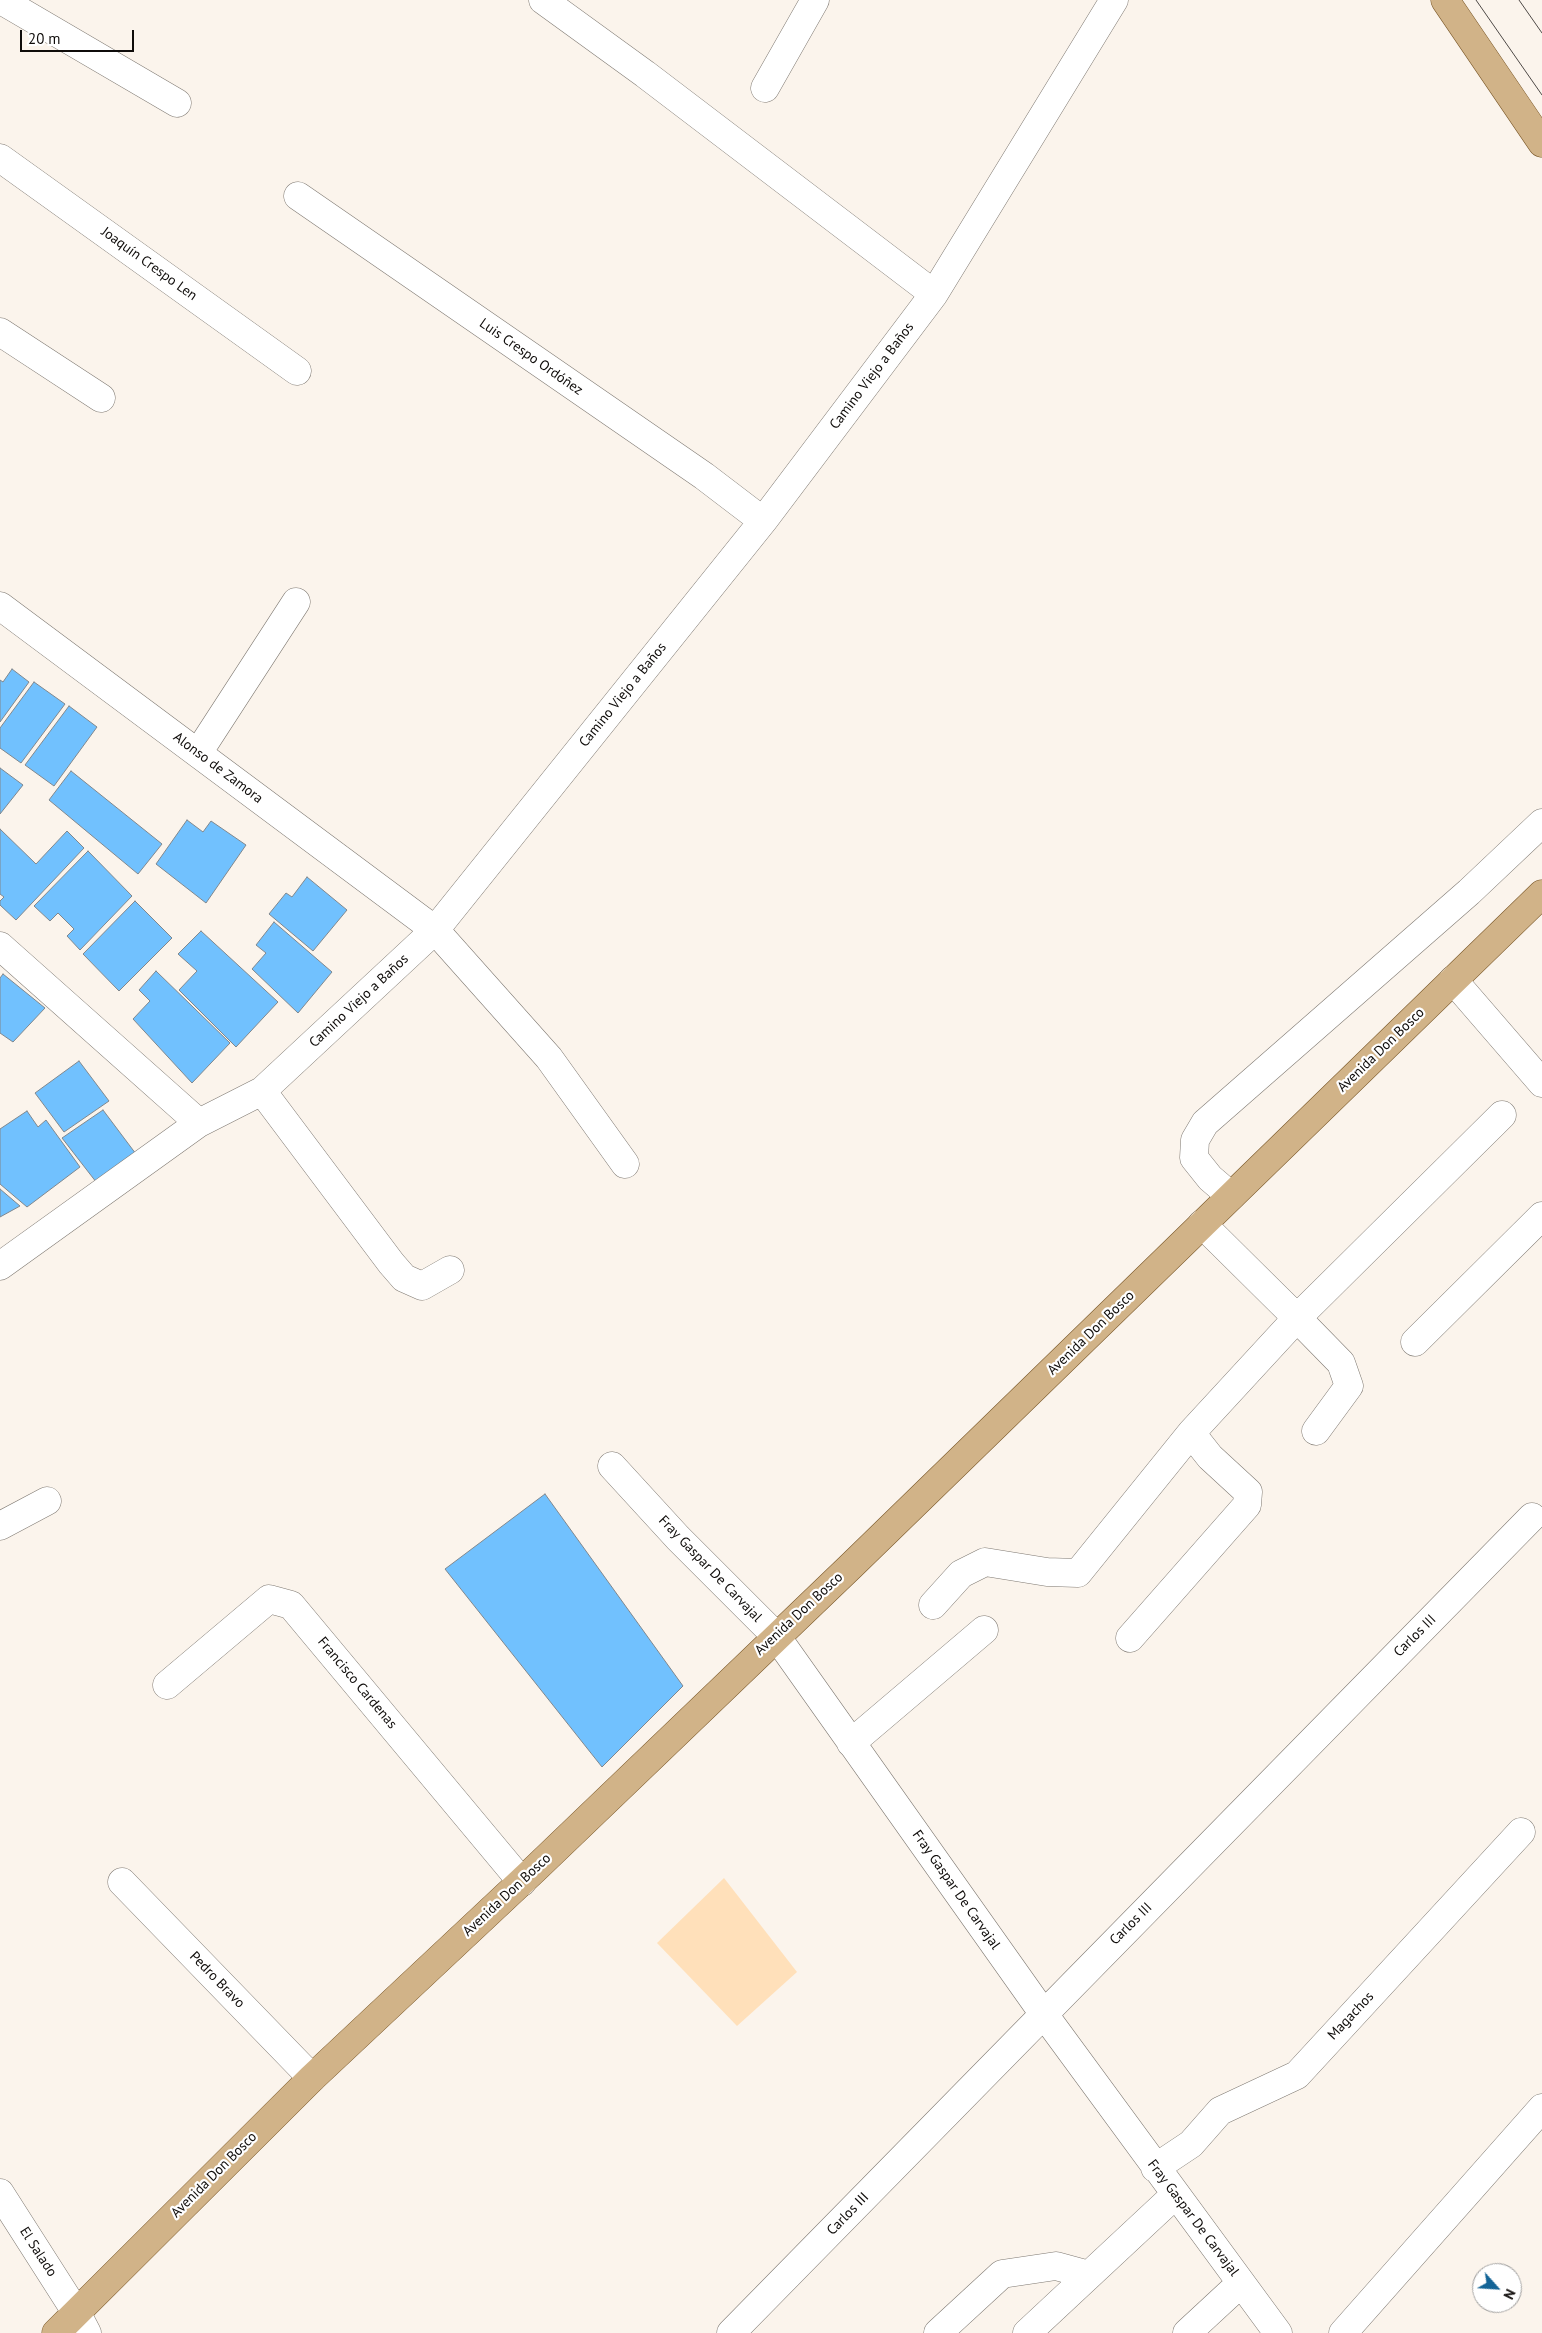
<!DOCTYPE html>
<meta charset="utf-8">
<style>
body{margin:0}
#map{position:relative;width:1542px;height:2333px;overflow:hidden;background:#fbf4ec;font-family:"PT Sans",sans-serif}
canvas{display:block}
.north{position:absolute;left:1472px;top:2263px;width:50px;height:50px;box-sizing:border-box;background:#fff;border:1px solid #9f9e9d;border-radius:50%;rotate:116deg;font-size:14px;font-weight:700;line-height:20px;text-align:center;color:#0f0c0a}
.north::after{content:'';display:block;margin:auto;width:18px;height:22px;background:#136496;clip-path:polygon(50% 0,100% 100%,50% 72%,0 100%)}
.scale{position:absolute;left:20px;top:30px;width:114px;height:22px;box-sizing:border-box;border:2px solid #0f0c0a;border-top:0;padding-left:6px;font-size:15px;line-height:18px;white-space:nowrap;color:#0f0c0a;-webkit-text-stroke:4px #fff;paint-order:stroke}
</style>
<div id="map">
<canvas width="1542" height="2333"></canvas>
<div class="north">N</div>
<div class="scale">20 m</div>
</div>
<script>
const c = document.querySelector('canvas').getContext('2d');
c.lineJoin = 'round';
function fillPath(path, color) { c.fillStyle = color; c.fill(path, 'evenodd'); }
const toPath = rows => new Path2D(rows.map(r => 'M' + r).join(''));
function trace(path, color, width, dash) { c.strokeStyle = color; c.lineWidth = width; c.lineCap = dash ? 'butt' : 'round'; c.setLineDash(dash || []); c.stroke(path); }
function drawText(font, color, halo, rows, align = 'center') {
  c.font = font + ' "PT Sans",sans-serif'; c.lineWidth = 4.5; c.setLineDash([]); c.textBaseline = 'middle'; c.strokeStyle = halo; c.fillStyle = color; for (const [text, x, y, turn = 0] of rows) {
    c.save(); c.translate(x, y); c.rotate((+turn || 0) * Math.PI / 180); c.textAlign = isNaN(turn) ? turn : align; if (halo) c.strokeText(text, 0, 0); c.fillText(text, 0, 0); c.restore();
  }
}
const green = toPath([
 [724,1878,797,1972,737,2026,657,1943]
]);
const building = toPath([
 [12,669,29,682,0,722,0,680,3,682,12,669],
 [34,682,65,704,21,763,0,748,0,728,34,682],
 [69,706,97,727,54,786,25,765,69,706],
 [0,768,23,785,0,814,0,768],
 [71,771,162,844,138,874,49,800,71,771],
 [187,820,203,832,211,821,246,845,206,903,156,864,187,820],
 [0,829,36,864,67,831,84,848,16,920,0,905,0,901,4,897,0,894,0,829],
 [88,851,132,896,80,950,67,936,74,929,58,913,50,921,34,906,88,851],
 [307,877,347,910,313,951,269,914,286,893,292,897,307,877],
 [135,901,172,938,119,991,83,954,135,901],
 [274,922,332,972,298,1013,252,969,266,953,256,945,274,922],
 [201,931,278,1002,236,1047,179,990,197,971,178,954,201,931],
 [156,971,230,1043,192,1083,133,1019,150,1001,139,990,156,971],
 [3,974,45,1008,13,1042,0,1033,0,978,3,974],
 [79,1061,109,1101,64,1132,35,1093,79,1061],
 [103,1110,139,1158,100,1187,62,1138,103,1110],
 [27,1111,38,1127,46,1120,80,1167,27,1207,0,1184,0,1129,27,1111],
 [0,1189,20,1206,0,1217,0,1189],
 [545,1494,683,1686,602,1767,445,1569,545,1494]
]);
const minor = toPath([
 [1,0,177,103],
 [543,0,645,74,934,294],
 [765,88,815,0],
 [0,158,297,371],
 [298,196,704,476,763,521],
 [0,332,101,398],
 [0,606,435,930,549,1058,625,1164],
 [198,753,296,602],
 [0,946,199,1123],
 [1453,980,1542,1083],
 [262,1091,391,1263,404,1278,422,1286,450,1270],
 [1231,1196,1210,1178,1194,1158,1195,1140,1205,1123,1469,892,1542,823],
 [1202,1224,1297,1318,1502,1115],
 [0,1266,199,1123,262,1091,435,930,763,521,934,294,1114,0],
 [1415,1342,1542,1216],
 [612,1466,678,1538,776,1636,1043,2013,1278,2333],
 [0,1526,47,1501],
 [933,1605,961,1574,985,1562,1047,1572,1078,1573,1191,1433],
 [1130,1638,1247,1505,1248,1492,1210,1457,1191,1433,1297,1318,1341,1363,1349,1386,1316,1431],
 [167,1685,269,1599,291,1605,522,1882],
 [851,1743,984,1630],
 [122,1882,312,2078],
 [1155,2168,1191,2144,1220,2111,1297,2075,1521,1832],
 [0,2193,76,2312,87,2333],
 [731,2333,1532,1517],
 [938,2333,1002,2274,1056,2266,1089,2275],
 [1027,2333,1175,2195],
 [1187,2333,1241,2283],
 [1343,2333,1542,2108]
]);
const major = toPath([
 [1445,0,1542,143],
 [56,2333,312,2078,535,1869,851,1566,1542,894]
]);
const tram = toPath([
 [1476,0,1542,95],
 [1519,0,1542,33]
]);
const streetNames = [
 ["Joaquín Crespo Len",149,264,36],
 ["Luis Crespo Ordóñez",531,357,35],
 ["Camino Viejo a Baños",872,376,-53],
 ["Camino Viejo a Baños",623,695,-51],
 ["Alonso de Zamora",218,768,37],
 ["Camino Viejo a Baños",359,1001,-43],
 ["Avenida Don Bosco",1381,1050,-44],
 ["Avenida Don Bosco",1091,1333,-44],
 ["Fray Gaspar De Carvajal",710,1569,46],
 ["Avenida Don Bosco",799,1614,-43],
 ["Carlos III",1415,1636,-45],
 ["Francisco Cardenas",357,1683,50],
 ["Fray Gaspar De Carvajal",956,1890,55],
 ["Avenida Don Bosco",507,1895,-43],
 ["Carlos III",1131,1924,-45],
 ["Pedro Bravo",217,1980,46],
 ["Magachos",1351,2016,-47],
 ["Avenida Don Bosco",214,2175,-45],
 ["Carlos III",848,2214,-46],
 ["Fray Gaspar De Carvajal",1193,2218,53],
 ["El Salado",38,2252,57]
];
fillPath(green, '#ffe0ba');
fillPath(building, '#71c1fe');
trace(building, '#80878d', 1);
trace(minor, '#7f7972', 29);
trace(major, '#795728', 29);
trace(minor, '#fff', 28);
trace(major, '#d1b388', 28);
trace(tram, '#4f4a47', 1);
drawText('14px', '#0f0c0a', '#fff', streetNames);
</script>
